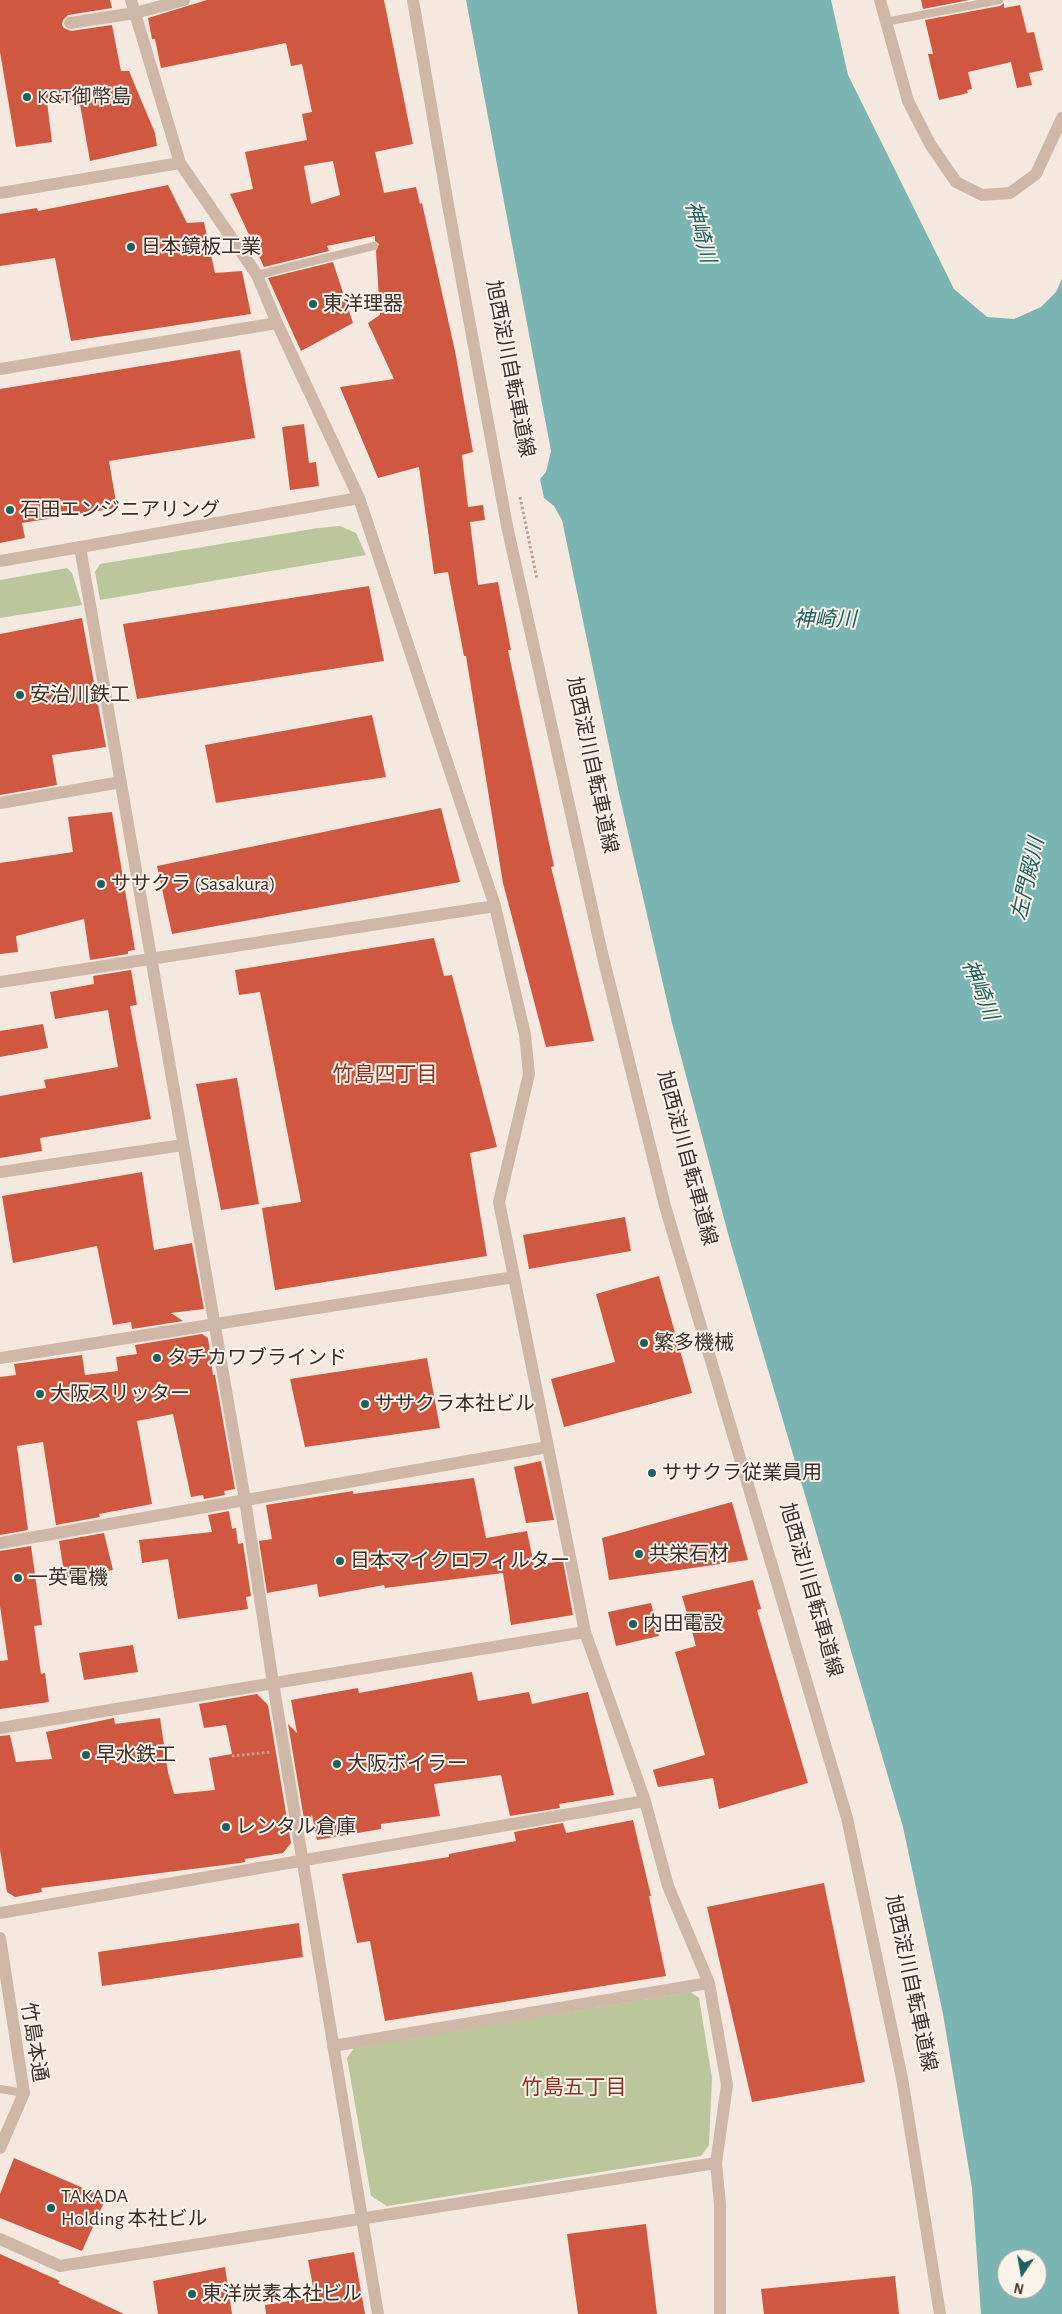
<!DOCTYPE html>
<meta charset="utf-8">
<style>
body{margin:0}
#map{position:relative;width:1062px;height:2314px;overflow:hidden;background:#f5e8de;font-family:"Alegreya Sans",sans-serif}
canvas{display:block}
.north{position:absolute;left:997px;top:2249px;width:50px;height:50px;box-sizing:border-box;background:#fcf3eb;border:1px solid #afa49d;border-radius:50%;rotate:192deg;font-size:14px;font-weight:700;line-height:20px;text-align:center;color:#3b2d29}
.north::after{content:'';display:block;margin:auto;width:18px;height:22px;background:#1a6160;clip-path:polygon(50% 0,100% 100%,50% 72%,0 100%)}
</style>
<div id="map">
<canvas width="1062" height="2314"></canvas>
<div class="north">N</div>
</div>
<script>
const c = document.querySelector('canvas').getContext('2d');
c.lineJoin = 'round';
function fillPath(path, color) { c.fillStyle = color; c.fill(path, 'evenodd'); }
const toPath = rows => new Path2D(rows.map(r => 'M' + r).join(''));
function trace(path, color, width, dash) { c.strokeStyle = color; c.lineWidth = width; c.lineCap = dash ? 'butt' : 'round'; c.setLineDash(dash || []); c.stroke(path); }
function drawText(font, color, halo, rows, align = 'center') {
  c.font = font + ' "Alegreya Sans","Noto Sans JP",sans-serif'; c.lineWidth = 4; c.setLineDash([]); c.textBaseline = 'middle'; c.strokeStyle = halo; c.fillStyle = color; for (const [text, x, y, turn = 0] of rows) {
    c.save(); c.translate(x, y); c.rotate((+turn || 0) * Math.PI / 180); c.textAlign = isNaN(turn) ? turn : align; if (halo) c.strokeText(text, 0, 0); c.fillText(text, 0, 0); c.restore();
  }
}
const green = toPath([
 [340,526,356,533,366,555,100,600,95,572,100,564,318,528],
 [67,568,72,573,82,605,0,618,0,580],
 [691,1992,699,1998,712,2078,709,2145,701,2156,387,2206,371,2196,347,2058,354,2048]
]);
const water = toPath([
 [466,0,831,0,848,75,954,289,987,317,1014,319,1041,307,1056,292,1062,279,1062,2314,981,2314,972,2188,943,2014,903,1827,730,1241,672,1023,618,789,562,520,554,506,544,498,540,479,546,472,551,451],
 [1007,2259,1037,2259,1037,2289,1007,2289]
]);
const building = toPath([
 [0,0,110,0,112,8,68,15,63,20,62,25,64,28,71,31,112,25,121,71,129,71,155,133,157,146,90,161,79,99,47,102,52,142,16,147,0,52],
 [207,0,384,0,413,144,375,152,384,193,416,187,420,204,422,203,455,351,473,452,462,455,468,507,483,505,485,520,470,522,478,585,498,582,511,650,508,650,554,866,551,867,594,1041,546,1047,503,883,466,656,464,656,448,572,434,574,419,467,378,478,340,387,394,379,368,323,380,315,376,251,379,244,375,241,375,236,327,246,329,251,264,267,230,194,253,189,245,152,307,140,302,114,312,112,302,64,291,66,286,43,161,68,155,39,152,39,148,18],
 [333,161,340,195,311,204,304,166],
 [921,0,969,0,923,9],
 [1004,3,1004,8,1020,5,1027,33,1034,32,1043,70,1029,73,1032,85,1017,88,1011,62,968,72,972,89,967,90,968,93,939,100,928,54,933,54,925,20,1000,6],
 [168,185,187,223,204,222,215,273,242,271,251,314,71,341,55,258,0,266,0,214,37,208,38,211],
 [333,262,353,323,301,351,268,278],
 [240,350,255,438,109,461,117,508,22,523,25,538,0,543,0,389],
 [304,424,309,463,316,462,319,486,290,490,282,427],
 [369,586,384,661,137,699,123,624],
 [82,618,106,747,52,755,57,785,0,795,0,634],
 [372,715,386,777,216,803,205,745],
 [441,808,460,882,172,934,157,866],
 [112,812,135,950,128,951,128,954,90,960,84,919,16,936,18,952,0,954,0,863,73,852,68,817],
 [434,938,444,976,452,975,497,1147,470,1153,487,1256,275,1290,262,1208,301,1202,260,992,239,995,235,970],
 [131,970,137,1005,130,1006,151,1119,40,1138,42,1151,0,1158,0,1096,46,1088,44,1080,118,1067,108,1010,55,1019,50,992,94,984,93,976],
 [43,1024,48,1048,0,1057,0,1031],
 [237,1078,259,1204,221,1210,196,1084],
 [142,1172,154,1250,192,1243,204,1309,171,1313,183,1321,132,1329,131,1322,113,1325,97,1246,13,1263,2,1196],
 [625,1217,631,1251,529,1269,523,1235],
 [659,1276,692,1393,564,1427,551,1379,615,1362,596,1294],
 [202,1334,208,1338,213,1375,215,1375,235,1489,224,1491,225,1495,204,1499,203,1495,191,1497,173,1414,137,1421,152,1504,99,1514,100,1517,56,1525,43,1442,17,1446,28,1530,0,1535,0,1377,16,1375,14,1364,82,1355,85,1375,118,1371,116,1357,137,1354,135,1345],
 [427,1358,440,1428,305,1447,290,1379],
 [541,1461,554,1520,526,1523,514,1467],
 [474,1478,486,1538,527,1531,534,1565,563,1561,573,1615,511,1625,503,1573,385,1588,384,1585,319,1597,317,1584,267,1593,259,1541,272,1539,266,1505,353,1491,353,1494],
 [732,1502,748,1560,609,1580,602,1538],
 [229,1511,232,1529,236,1528,238,1544,243,1543,251,1596,246,1597,248,1609,178,1619,168,1559,142,1563,139,1540,212,1532,208,1515],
 [104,1533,113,1570,65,1578,59,1541],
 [31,1546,42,1625,34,1626,41,1674,45,1673,49,1702,0,1709,0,1661,8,1660,0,1606,0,1551],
 [753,1580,761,1609,757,1610,808,1783,719,1809,713,1778,658,1787,653,1770,705,1755,675,1652,696,1646,682,1596],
 [651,1603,659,1636,616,1646,608,1612],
 [133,1645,138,1672,84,1680,79,1653],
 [472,1672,478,1701,529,1692,532,1704,588,1692,614,1795,559,1804,560,1808,510,1816,501,1775,434,1784,440,1816,381,1824,381,1829,317,1840,312,1815,305,1825,288,1724,297,1733,291,1700,358,1688,359,1693],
 [257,1694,268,1705,291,1843,283,1853,245,1859,245,1862,240,1863,41,1888,42,1892,15,1897,7,1892,0,1850,0,1736,10,1735,16,1762,52,1759,46,1732,114,1718,115,1724,160,1718,168,1772,174,1794,215,1790,209,1758,232,1754,226,1725,204,1728,199,1704],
 [633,1820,651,1896,649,1896,666,1976,385,2021,370,1941,357,1943,342,1874,449,1857,449,1854,516,1841,514,1832,563,1823,566,1833],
 [824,1883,865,2082,752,2102,707,1907],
 [299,1923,303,1957,102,1986,98,1952],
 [14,2158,106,2198,82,2251,0,2218,0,2194],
 [646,2224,657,2314,578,2314,567,2234],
 [354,2252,365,2314,266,2314,265,2305,315,2297,308,2260],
 [0,2254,60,2281,58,2283,124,2314,0,2314],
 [225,2267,232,2314,158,2314,153,2281],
 [895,2276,899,2314,764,2314,761,2289]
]);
const path = toPath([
 [520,497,537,579],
 [232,1756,271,1752]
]);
const service = toPath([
 [885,22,999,0],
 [257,275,374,246],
 [0,2089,24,2093]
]);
const minor = toPath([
 [131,0,180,163,257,275,277,323,359,498,495,906,525,1035,529,1074,499,1202,585,1632,645,1801,668,1886,709,1983,727,2085,716,2163,720,2204,720,2314],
 [413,0,448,205,507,526,602,953,665,1206,847,1818,902,2078,940,2314],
 [880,0,908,101,930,144,956,182,982,195,1010,193,1036,174,1062,118],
 [70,23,135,13,184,0],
 [0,193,180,163],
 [0,369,277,323],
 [80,547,245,1500,273,1683,378,2314],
 [0,803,121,782],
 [0,982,495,906],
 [0,1172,183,1145],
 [0,1358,514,1277],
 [0,1543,548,1447],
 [0,1728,585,1632],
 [0,1913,645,1801],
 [333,2046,709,1983],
 [0,2239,60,2266,716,2163]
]);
const tertiary = toPath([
 [0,561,359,498],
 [0,1938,24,2093,0,2148]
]);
const markers = [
 [27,97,5,"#1a6160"],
 [131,247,5,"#1a6160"],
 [313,304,5,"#1a6160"],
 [10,510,5,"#1a6160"],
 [20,695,5,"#1a6160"],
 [101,884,5,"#1a6160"],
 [644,1343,5,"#1a6160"],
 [157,1358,5,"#1a6160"],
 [40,1394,5,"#1a6160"],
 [365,1404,5,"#1a6160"],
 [652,1473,5,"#1a6160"],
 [639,1554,5,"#1a6160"],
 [340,1561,5,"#1a6160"],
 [18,1578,5,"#1a6160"],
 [633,1624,5,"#1a6160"],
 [86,1755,5,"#1a6160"],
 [337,1764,5,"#1a6160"],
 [226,1827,5,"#1a6160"],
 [51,2208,5,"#1a6160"],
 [192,2294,5,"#1a6160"]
];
const poiNames = [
 ["K&T御幣島",37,97],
 ["日本鏡板工業",141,247],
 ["東洋理器",323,304],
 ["石田エンジニアリング",20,510],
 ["安治川鉄工",30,695],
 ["ササクラ (Sasakura)",111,884],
 ["繁多機械",654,1343],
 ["タチカワブラインド",167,1358],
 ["大阪スリッター",50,1394],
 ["ササクラ本社ビル",375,1404],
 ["ササクラ従業員用",662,1473],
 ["共栄石材",649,1554],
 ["日本マイクロフィルター",350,1561],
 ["一英電機",28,1578],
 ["内田電設",643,1624],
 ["早水鉄工",96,1755],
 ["大阪ボイラー",347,1764],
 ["レンタル倉庫",236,1827],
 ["TAKADA",61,2196],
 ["Holding 本社ビル",61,2219],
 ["東洋炭素本社ビル",202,2294]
];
const streetNames = [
 ["旭西淀川自転車道線",510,369,79],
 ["旭西淀川自転車道線",592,765,78],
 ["旭西淀川自転車道線",687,1158,75],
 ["旭西淀川自転車道線",811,1590,74],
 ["旭西淀川自転車道線",911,1983,78],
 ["竹島本通",34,2042,81]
];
const waterNames = [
 ["神崎川",700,232,75],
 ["神崎川",825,620],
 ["左門殿川",1028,879,-77],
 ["神崎川",980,990,68]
];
const neighbourhoodNames = [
 ["竹島四丁目",385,1075],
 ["竹島五丁目",574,2088]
];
fillPath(green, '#bbc69c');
fillPath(water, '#7ab5b3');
fillPath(building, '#d15840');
trace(path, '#bba092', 3, [2.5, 2.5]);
trace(service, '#cfb7a8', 8);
trace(minor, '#cfb7a8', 12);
trace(tertiary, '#cfb7a8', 12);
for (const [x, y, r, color] of markers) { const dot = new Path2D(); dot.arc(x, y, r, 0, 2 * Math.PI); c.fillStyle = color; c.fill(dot); trace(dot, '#fcf3eb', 2); }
drawText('20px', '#3b2d29', '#fcf3eb', poiNames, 'left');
drawText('20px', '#3b2d29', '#fcf3eb', streetNames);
drawText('italic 21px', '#1a6160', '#fcf3eb', waterNames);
drawText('21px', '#922d1a', '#fcf3eb', neighbourhoodNames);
</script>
